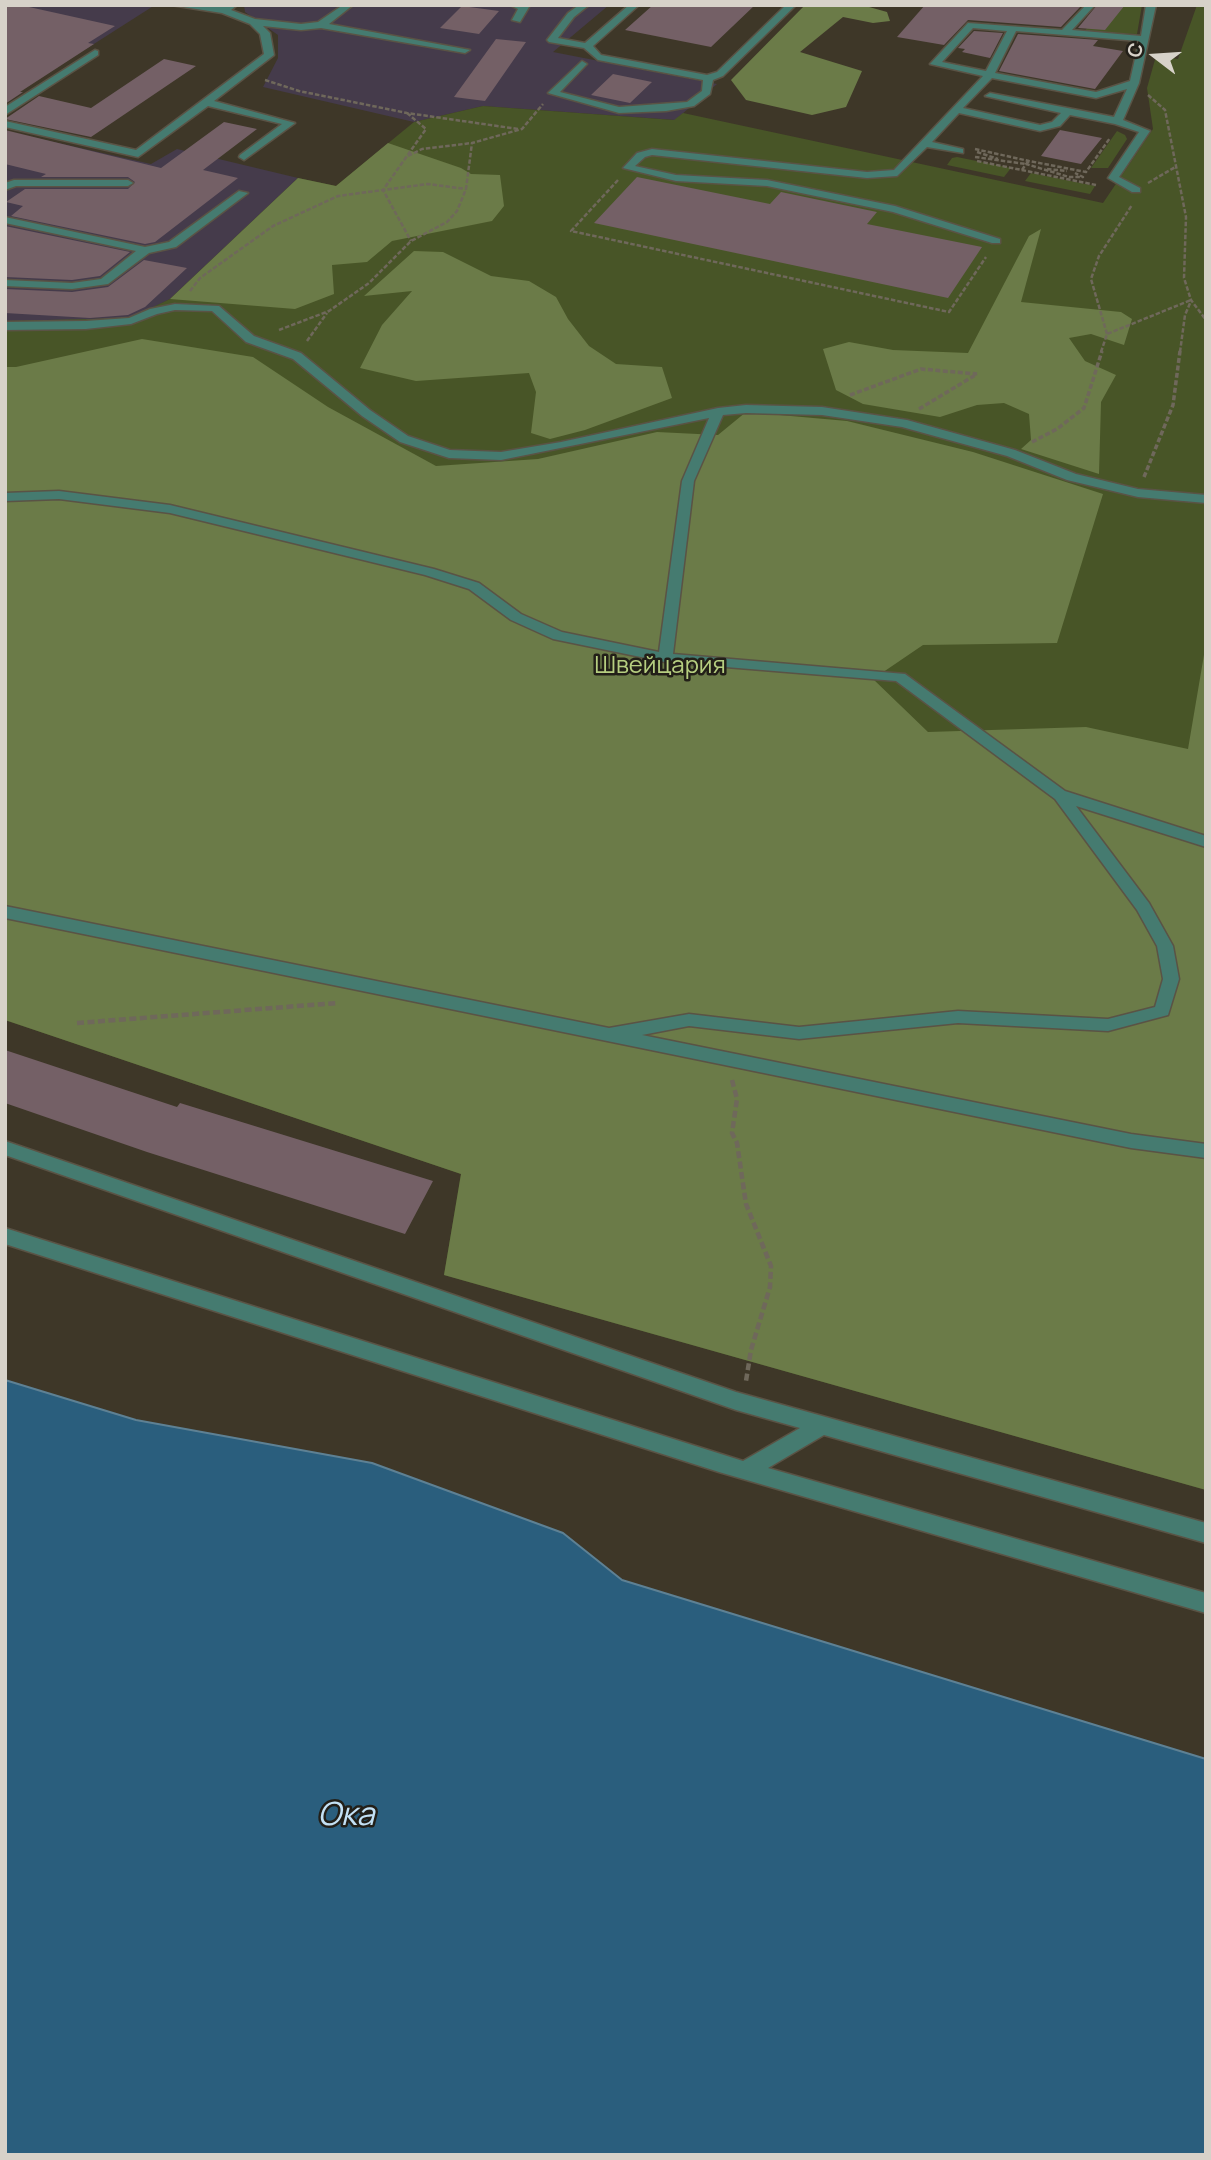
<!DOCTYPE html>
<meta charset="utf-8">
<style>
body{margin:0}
#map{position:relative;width:1211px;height:2160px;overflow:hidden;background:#3e3728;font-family:Manrope,sans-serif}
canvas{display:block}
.frame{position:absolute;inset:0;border:7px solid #d7d2c9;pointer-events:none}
.north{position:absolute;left:1120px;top:21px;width:70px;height:70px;-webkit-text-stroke:5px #221f18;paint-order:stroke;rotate:287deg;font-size:19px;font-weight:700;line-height:28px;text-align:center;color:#d7d2c9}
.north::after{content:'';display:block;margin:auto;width:24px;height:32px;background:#d7d2c9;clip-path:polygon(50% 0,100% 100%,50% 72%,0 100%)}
</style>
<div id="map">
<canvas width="1211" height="2160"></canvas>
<div class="frame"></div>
<div class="north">С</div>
</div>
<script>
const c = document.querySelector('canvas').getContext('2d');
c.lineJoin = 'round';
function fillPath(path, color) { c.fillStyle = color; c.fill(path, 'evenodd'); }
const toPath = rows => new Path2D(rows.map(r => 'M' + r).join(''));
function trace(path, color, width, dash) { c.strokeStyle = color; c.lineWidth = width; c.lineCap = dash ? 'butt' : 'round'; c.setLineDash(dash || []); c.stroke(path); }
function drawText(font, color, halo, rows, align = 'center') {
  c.font = font + ' Manrope,sans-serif'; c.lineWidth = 5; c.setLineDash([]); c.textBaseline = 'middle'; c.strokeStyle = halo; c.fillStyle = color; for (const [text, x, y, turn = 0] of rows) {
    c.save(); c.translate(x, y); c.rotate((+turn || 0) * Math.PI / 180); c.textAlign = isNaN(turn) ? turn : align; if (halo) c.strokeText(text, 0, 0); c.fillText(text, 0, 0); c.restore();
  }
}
const industrial = toPath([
 [5,5,155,5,86,49],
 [244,5,609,5,553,52,717,84,675,120,483,106,414,122,263,87,278,58,278,35,245,12],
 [5,131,151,164,177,149,298,178,170,299,130,319,5,321]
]);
const green = toPath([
 [1125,5,1142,5,1137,34,1083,33,1098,14],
 [1197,5,1206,5,1206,1490,444,1275,461,1174,5,1020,5,321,130,318,170,299,298,178,336,186,414,122,483,106,674,120,683,113,1103,203,1153,129,1147,88,1156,56,1178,59],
 [1117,131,1125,135,1127,139,1108,168,1091,168],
 [957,157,1011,168,1004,177,947,165,952,158],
 [1031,173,1095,186,1090,194,1025,181]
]);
const forest = toPath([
 [805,5,862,5,887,12,890,21,873,23,843,17,800,52,862,71,846,107,812,115,746,100,731,80],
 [388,143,461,168,471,174,500,175,504,206,492,221,392,241,367,262,332,265,334,294,295,309,170,299,298,178,336,186],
 [1041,229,1021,302,1121,312,1132,319,1124,345,1091,334,1069,338,1085,361,1116,375,1101,402,1099,474,1021,449,1031,440,1029,414,1004,403,977,405,940,417,863,404,836,390,823,349,849,342,893,350,968,353,1029,236],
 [414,251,443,252,491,276,529,281,556,297,568,319,589,346,616,364,662,367,672,398,585,430,550,439,531,433,536,392,529,373,416,381,360,368,382,325,412,291,364,296],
 [142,339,253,357,328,407,436,466,538,459,657,432,718,435,746,412,847,421,973,452,1103,494,1057,643,923,645,873,679,928,732,1086,727,1188,749,1206,643,1206,1490,444,1275,461,1174,5,1020,5,367,16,367]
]);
const water = toPath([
 [5,1380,136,1420,372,1463,563,1533,622,1580,1206,1759,1206,2155,5,2155,5,1380]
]);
const building = toPath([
 [5,5,20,5,115,26,88,43,94,44,20,92,23,92,5,104],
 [653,5,755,5,711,47,625,30],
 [925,5,1082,5,1061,27,968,20,944,45,897,37],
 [1097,5,1125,5,1105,30,1078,28],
 [462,6,499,11,479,34,440,28],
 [974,31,1003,33,990,58,962,52,965,49,958,48],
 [1018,34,1098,40,1093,46,1123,51,1095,89,999,71],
 [496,39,526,42,485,101,454,97],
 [164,59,196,66,91,137,5,119,39,96,91,108],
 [613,74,652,82,630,103,591,95],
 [224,122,257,129,203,170,238,178,155,242,145,244,11,216,23,206,6,202,25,189,128,189,135,182,128,177,41,177,46,174,5,164,5,130,161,168],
 [1060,130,1102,138,1081,164,1041,156],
 [637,177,770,204,781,192,877,212,867,224,982,247,948,298,594,223],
 [5,226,130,252,100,276,72,280,5,277],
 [144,260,187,268,145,307,128,315,90,318,5,313,5,289,72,292,108,287],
 [5,1050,177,1107,180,1103,433,1181,405,1234,147,1152,5,1103]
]);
const pathFar2 = toPath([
 [265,80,299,91,407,113,518,129],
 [1148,95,1165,110,1186,217,1184,278,1191,300,1206,320],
 [407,113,426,129,383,190,411,241],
 [975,149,1029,161],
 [977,152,998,159],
 [408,156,422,149,472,143],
 [975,157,1026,164,1029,161,1086,172,1110,138],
 [977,161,1096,185],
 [1047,169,1067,171],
 [1022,170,1026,164,1069,177,1083,177,1075,173],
 [618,180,571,231,949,312,986,257],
 [1148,183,1177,166],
 [190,291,200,278,273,226,338,196,428,184,466,189],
 [279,330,329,311,369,283,411,241,447,222,457,211,466,189,472,143,522,129,543,104],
 [1107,334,1091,279,1099,256,1132,205],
 [307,341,327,313],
 [1101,352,1107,334,1191,300],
 [1180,352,1185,315,1191,301]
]);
const pathFar1 = toPath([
 [850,395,921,369,977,374],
 [919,409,977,374],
 [1032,442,1057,429,1084,408,1102,351],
 [1144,477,1173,405,1180,351]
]);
const path = toPath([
 [77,1023,337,1003],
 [732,1080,737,1099,732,1133,737,1143,746,1204,771,1266,770,1287,751,1350,746,1381]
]);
const minor = toPath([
 [171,5,237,5,231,10,255,19,301,24,318,22,343,5,353,5,329,24,470,50,465,53,321,28,301,30,263,26,270,33,274,55,214,101,295,123,244,160,239,157,240,155,282,124,208,106,138,157,5,127,5,121,136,150,264,54,260,34,250,24,222,13,171,5],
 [510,5,529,7,520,22,512,20,518,9,510,5],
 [579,5,589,5,574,17,558,38,585,43,629,5,639,5,593,46,601,55,707,75,717,72,786,5,796,5,723,76,713,80,710,94,694,106,666,111,619,113,548,93,582,61,587,64,585,66,560,92,619,107,687,102,702,91,703,80,598,60,584,48,549,42,547,40,568,13,579,5],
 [1086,5,1095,5,1072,30,1141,36,1146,5,1156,5,1139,83,1123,120,1150,131,1119,177,1140,188,1140,192,1132,192,1108,178,1139,132,1115,124,1070,115,1060,126,1040,131,959,113,932,142,963,149,963,153,927,147,897,176,867,178,652,155,645,157,635,166,676,175,767,180,895,206,1000,239,1000,243,992,243,893,212,767,186,676,181,623,168,637,153,652,149,867,172,894,170,983,76,930,64,968,23,1062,30,1086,5],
 [973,28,1007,31,986,71,942,62,973,28],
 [1016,31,1139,41,1130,81,1096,92,995,73,1016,31],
 [992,78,1096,98,1127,89,1114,117,990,93,985,96,1061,113,1052,122,1040,125,963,108,992,78],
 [95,50,98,51,98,55,5,115,5,107,95,50],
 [14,180,128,180,133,183,128,186,16,186,5,190,5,183,14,180],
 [239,191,248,193,176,247,149,253,108,284,72,289,5,286,5,280,72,283,101,279,136,251,5,223,5,217,145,247,169,242,239,191],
 [175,304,219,306,254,336,301,353,370,410,408,436,450,450,501,452,561,442,718,408,746,405,822,407,907,420,1015,450,1076,474,1138,489,1206,495,1206,503,1138,497,1067,480,1007,456,902,427,822,415,746,413,723,415,694,481,673,654,905,674,1065,791,1206,836,1206,847,1076,806,1149,903,1173,946,1179,979,1168,1015,1108,1031,958,1023,799,1039,689,1026,642,1035,1131,1134,1206,1144,1206,1158,1131,1148,5,918,5,906,609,1028,689,1014,799,1027,958,1011,1108,1019,1155,1007,1163,979,1157,946,1137,910,1055,799,896,681,665,662,553,639,511,620,469,589,425,575,170,513,59,499,5,501,5,493,59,491,170,505,434,569,479,583,521,614,562,632,659,652,682,481,709,418,501,460,449,458,400,442,362,416,293,359,246,342,212,311,175,310,157,314,131,324,86,329,5,330,5,322,86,321,129,318,150,309,175,304],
 [5,1141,736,1392,1206,1523,1206,1543,824,1435,768,1468,1206,1593,1206,1613,719,1472,5,1244,5,1228,743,1461,800,1428,736,1410,5,1155,5,1141]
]);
const parkNames = [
 ["Швейцария",660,666]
];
const nearWaternames = [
 ["Ока",346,1816]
];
fillPath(industrial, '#453b4b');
fillPath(green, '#485527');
fillPath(forest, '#6b7b48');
fillPath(water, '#2a5e7d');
trace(water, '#5e8194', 2);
fillPath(building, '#746066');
trace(minor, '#5a5345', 3);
trace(pathFar2, '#6f685b', 2.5, [4.5, 2]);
trace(pathFar1, '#6f685b', 3.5, [5, 2.5]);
trace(path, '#6f685b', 4.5, [7, 3.5]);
fillPath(minor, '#457b70');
drawText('24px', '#b6ce80', '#221f18', parkNames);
drawText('italic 32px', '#c3e1f5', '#221f18', nearWaternames);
</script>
